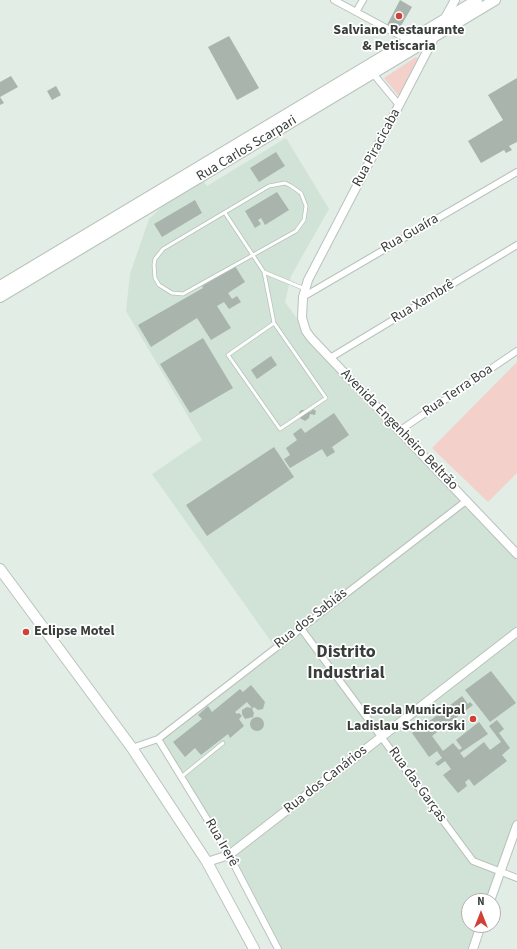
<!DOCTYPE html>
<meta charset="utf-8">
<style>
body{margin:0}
#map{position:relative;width:517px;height:949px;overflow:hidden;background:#e1ede5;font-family:"Source Sans 3",sans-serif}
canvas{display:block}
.north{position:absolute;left:461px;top:893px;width:40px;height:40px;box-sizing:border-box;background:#fff;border:1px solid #b0b2b1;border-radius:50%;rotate:0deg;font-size:11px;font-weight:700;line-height:16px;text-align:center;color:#393e3b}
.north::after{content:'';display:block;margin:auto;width:14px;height:18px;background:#d04236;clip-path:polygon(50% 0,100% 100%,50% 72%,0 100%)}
</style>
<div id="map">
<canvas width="517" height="949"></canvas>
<div class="north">N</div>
</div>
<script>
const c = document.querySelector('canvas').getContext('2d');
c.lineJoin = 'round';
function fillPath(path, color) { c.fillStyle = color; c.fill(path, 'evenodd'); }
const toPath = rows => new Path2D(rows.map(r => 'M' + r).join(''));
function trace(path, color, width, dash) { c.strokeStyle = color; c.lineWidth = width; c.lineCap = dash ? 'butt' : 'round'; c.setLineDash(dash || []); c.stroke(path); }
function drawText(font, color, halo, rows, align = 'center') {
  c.font = font + ' "Source Sans 3",sans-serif'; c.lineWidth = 3.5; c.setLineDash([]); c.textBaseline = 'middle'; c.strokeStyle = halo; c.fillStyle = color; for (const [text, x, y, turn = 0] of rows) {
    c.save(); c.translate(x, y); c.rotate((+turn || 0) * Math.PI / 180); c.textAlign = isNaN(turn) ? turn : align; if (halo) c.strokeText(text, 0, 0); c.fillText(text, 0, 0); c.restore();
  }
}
const built = toPath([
 [286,138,329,209,291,276,285,302,311,338,517,554,517,825,490,901,469,901,469,925,481,925,473,949,278,949,229,855,158,739,275,647,152,474,202,440,126,311,130,274,149,219,198,173,207,186]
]);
const green = toPath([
 [416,57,418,59,399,96,384,78],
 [517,362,517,473,488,502,432,448]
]);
const building = toPath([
 [400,0,412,7,398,31,387,25],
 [229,36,259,88,237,100,208,47],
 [11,76,18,87,0,97,4,103,0,105,0,82],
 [517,78,517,142,509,146,512,150,506,153,504,150,481,163,468,141,503,120,488,95],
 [56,86,61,95,52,100,47,91],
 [276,152,285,166,259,182,250,168],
 [277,192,289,210,265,225,261,218,258,220,261,224,255,228,245,211],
 [195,200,202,213,162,237,154,224],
 [235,266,245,282,228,293,232,299,237,296,241,302,229,309,224,302,217,306,231,328,211,340,197,318,151,347,138,325,203,288,202,286],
 [203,338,233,388,190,413,160,364],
 [271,356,277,365,257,379,251,370],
 [313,409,316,411,315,415,310,414,309,418,305,421,300,418,299,413,301,410,307,410,310,412],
 [334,413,349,435,332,447,335,452,327,457,322,449,290,468,284,459,290,455,286,448,297,440,293,434,301,428,305,433],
 [274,447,294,477,207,536,186,505],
 [491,671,516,703,490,722,465,690],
 [251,685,265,702,263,709,258,710,254,707,252,709,254,713,253,717,245,719,242,714,242,710,247,707,252,708,247,702,235,712,237,714,239,713,242,716,239,719,244,726,230,738,228,734,201,755,195,748,185,757,173,742,202,719,198,715,208,706,212,712,240,689,243,692],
 [462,696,468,704,470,702,473,705,432,736,443,751,453,743,459,750,462,748,456,740,479,722,488,734,460,753,464,758,484,742,490,750,501,742,489,726,497,720,504,729,499,733,510,748,502,755,507,761,474,786,469,779,465,782,467,786,458,793,443,775,451,769,445,761,438,766,435,763,442,758,437,751,429,757,412,733,424,724,430,732,433,731,427,723],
 '250 724a7 7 0 1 1 14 0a7 7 0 1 1-14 0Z'
]);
const service = toPath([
 [285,183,291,186,301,193,306,206,304,220,296,231,183,294,172,293,159,285,155,278,154,265,155,259,163,249,269,186,285,183],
 [225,213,264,272,274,323,326,398,280,429,228,355,274,323],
 [264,272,305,289],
 [181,777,223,743]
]);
const minor = toPath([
 [334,0,410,41],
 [356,12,363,0],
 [371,71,399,105],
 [303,297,517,172],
 [330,358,517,245],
 [399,431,517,351],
 [300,627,473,861,517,878],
 [158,739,229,855,278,949],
 [132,748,158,739,466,501]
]);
const tertiary = toPath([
 [444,20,455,0],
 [435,36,308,280,303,297,302,318,306,331,311,338,517,554],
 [207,862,229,855,517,632],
 [490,901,517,825],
 [473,949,481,925]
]);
const primary = toPath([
 [0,286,477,0],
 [0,297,495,0],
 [0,569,132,748,207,862,254,949]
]);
const markers = [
 [399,16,4,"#d04236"],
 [26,632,4,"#d04236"],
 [473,719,4,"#d04236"]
];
const poiNames = [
 ["Salviano Restaurante",399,31],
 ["& Petiscaria",399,47],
 ["Eclipse Motel",34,632,"left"],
 ["Escola Municipal",465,711,"right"],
 ["Ladislau Schicorski",465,727,"right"]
];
const streetNames = [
 ["Rua Piracicaba",377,148,-62],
 ["Rua Carlos Scarpari",247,149,-31],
 ["Rua Guaíra",410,234,-30],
 ["Rua Xambrê",423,302,-31],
 ["Rua Terra Boa",458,391,-34],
 ["Avenida Engenheiro Beltrão",399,430,46],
 ["Rua dos Sabiás",311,619,-38],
 ["Rua dos Canários",326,780,-38],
 ["Rua das Garças",417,785,54],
 ["Rua Irerê",221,843,60]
];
const districtNames = [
 ["Distrito",346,653],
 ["Industrial",346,674]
];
fillPath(built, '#d0e3d6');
fillPath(green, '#f4d0ca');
fillPath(building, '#a9b4ac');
trace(service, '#b8c3bc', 4.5);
trace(minor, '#b8c3bc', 8);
trace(tertiary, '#b8c3bc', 10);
trace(primary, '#b8c3bc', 12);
trace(service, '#fff', 3);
trace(minor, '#fff', 6);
trace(tertiary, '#fff', 8);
trace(primary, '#fff', 10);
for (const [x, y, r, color] of markers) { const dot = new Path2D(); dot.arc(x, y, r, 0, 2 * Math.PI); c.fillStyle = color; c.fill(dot); trace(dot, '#fff', 1.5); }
drawText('bold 14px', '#393e3b', '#fff', poiNames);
drawText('14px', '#393e3b', '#fff', streetNames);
drawText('bold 18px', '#393e3b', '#fff', districtNames);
</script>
